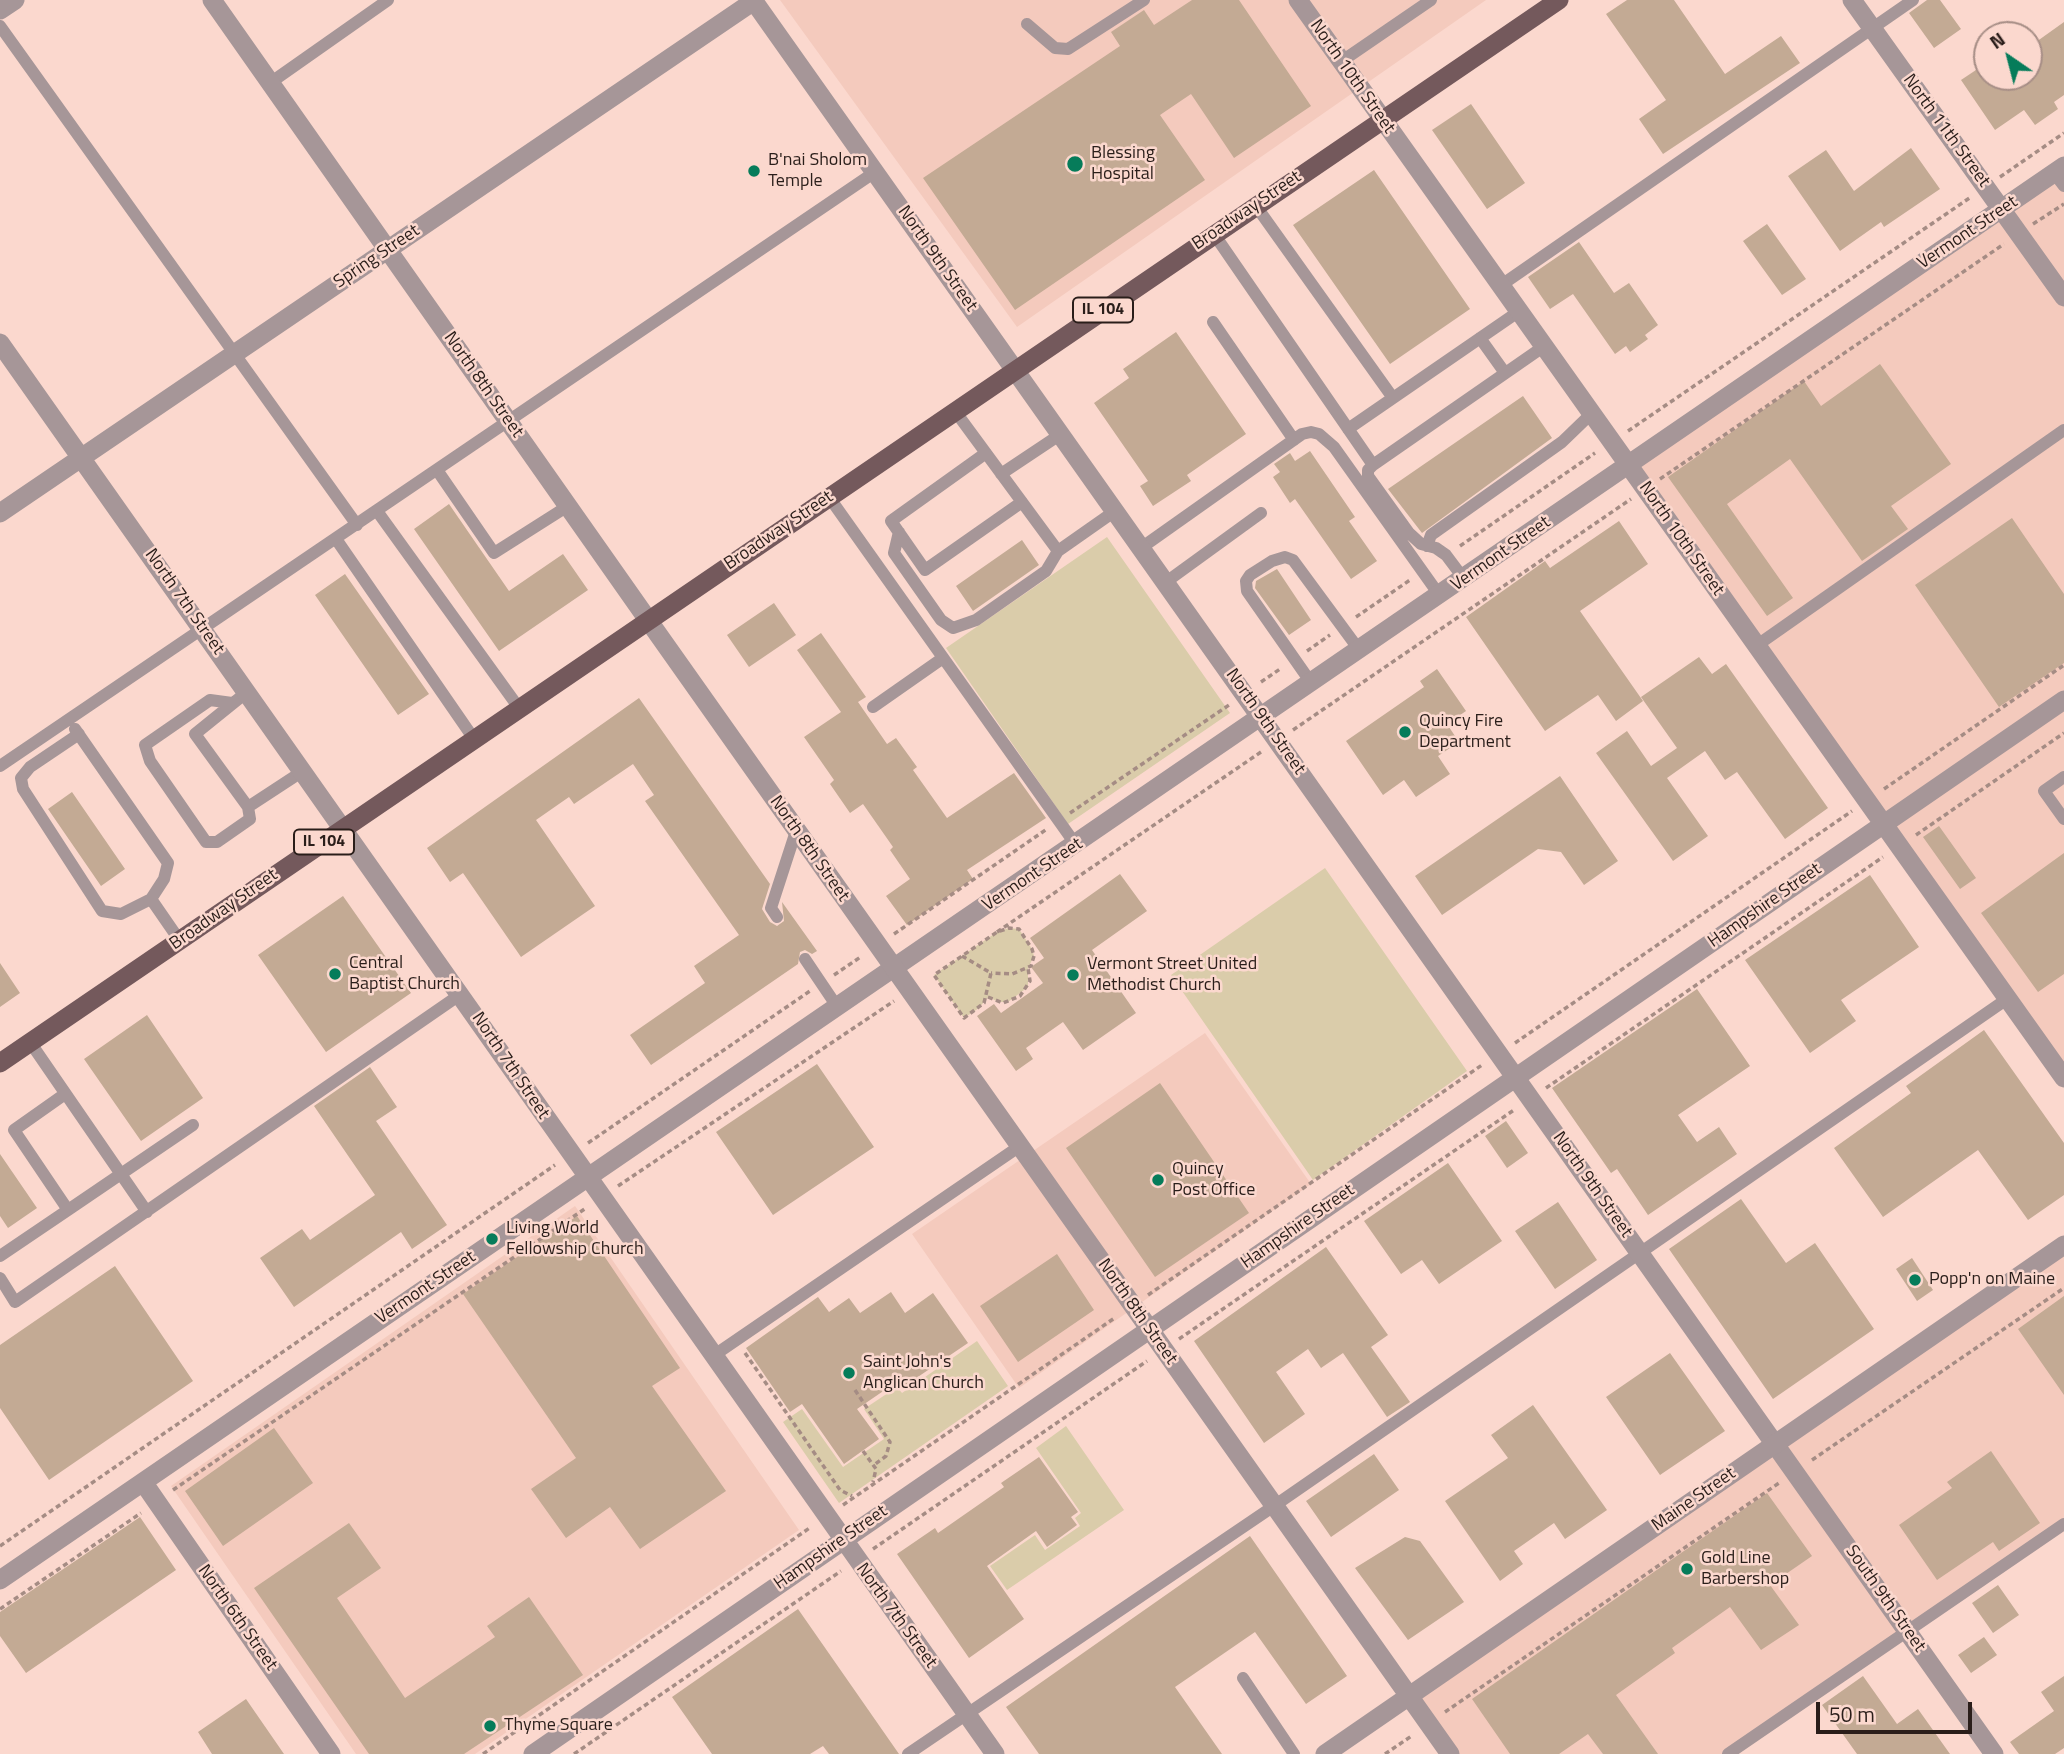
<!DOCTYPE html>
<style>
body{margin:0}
#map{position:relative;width:2064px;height:1754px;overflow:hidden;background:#fbd8ce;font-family:"Titillium Web",sans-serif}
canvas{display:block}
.north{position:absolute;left:1973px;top:21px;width:70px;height:70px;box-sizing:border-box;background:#fbd8ce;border:2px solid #a78e86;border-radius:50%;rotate:325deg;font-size:19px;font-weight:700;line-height:28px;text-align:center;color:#2a1e1a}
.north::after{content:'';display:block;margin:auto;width:24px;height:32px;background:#067c5a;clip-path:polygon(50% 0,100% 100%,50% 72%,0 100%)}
.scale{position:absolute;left:1816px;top:1702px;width:156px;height:32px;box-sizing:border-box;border:4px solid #2a1e1a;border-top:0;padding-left:9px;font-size:21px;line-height:24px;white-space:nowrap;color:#2a1e1a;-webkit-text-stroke:5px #fbd8ce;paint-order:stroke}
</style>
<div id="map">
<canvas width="2064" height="1754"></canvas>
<div class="north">N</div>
<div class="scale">50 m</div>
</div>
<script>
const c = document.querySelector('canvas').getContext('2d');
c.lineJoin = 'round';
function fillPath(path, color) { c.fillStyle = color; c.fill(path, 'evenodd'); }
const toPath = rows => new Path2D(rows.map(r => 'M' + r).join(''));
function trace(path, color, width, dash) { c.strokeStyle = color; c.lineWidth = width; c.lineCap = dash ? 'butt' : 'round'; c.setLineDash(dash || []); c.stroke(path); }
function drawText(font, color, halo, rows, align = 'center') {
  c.font = font + ' "Titillium Web",sans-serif'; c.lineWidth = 5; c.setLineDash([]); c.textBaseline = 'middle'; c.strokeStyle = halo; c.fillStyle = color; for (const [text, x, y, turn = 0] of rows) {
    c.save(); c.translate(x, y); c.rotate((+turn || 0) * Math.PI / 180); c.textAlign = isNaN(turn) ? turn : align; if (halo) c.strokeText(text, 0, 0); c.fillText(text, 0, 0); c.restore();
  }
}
const built = toPath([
 [780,0,1486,0,1017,327],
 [2064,166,2064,1078,1628,466],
 [1205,1033,1311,1184,1019,1388,912,1234],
 [575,1206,799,1530,475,1754,356,1754,171,1486],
 [2064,1245,2064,1524,1728,1754,1450,1754,1409,1696]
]);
const green = toPath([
 [1107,537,1230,713,1068,824,946,648],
 [1325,868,1467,1071,1313,1180,1171,975],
 [1009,928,1019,929,1032,949,1034,956,1028,968,1028,987,1008,1002,999,1002,988,997,979,1008,964,1018,934,975,997,932],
 [977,1341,1008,1386,839,1503,783,1422,802,1409,843,1467,884,1439,864,1409,897,1387,902,1393],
 [1066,1426,1124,1510,1007,1590,990,1566,1035,1535,1045,1550,1080,1526,1075,1518,1081,1513,1036,1448]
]);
const building = toPath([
 [1192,0,1239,0,1311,106,1234,158,1191,94,1160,115,1205,180,1015,310,923,178,1120,46,1111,32,1144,10,1154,25],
 [1627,0,1674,0,1725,74,1781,36,1800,63,1663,154,1639,119,1666,100,1606,14],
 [1927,0,1940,0,1961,29,1934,48,1909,13],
 [2064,22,2064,95,2054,102,2058,109,2035,125,2024,110,1995,130,1961,80,1985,64,1987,77,2029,77,2029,47],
 [1471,104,1525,183,1487,209,1432,130],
 [1911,148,1940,189,1884,227,1881,222,1840,251,1788,176,1826,150,1854,191],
 [1374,170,1470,309,1390,364,1293,225],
 [1767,224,1806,279,1782,295,1743,241],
 [1579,242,1614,293,1629,283,1658,325,1645,335,1648,339,1630,352,1626,346,1615,354,1573,294,1550,309,1528,277],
 [1176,332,1246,434,1187,475,1191,481,1153,506,1140,486,1148,481,1094,403,1129,378,1123,369],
 [1880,364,1951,464,1891,506,1908,529,1862,561,1790,459,1727,504,1793,598,1767,616,1668,477,1804,381,1821,406],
 [1523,396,1552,438,1422,533,1388,489],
 [1310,451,1355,517,1349,521,1377,561,1351,579,1295,499,1290,503,1273,477,1280,472,1274,464,1290,453,1295,461],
 [449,504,509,591,563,554,588,590,499,651,414,529],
 [2012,518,2064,594,2064,663,1999,707,1915,585],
 [1619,521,1648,564,1580,611,1643,701,1616,721,1598,695,1545,731,1466,617,1545,561,1550,568],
 [1022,540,1039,565,973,611,956,586],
 [1277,569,1311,620,1289,635,1255,588,1256,581],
 [345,574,429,694,398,715,315,595],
 [774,603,796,635,749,667,727,635],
 [821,633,866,697,858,702,887,744,896,738,917,767,913,770,947,818,1014,773,1046,818,967,870,973,879,907,925,886,896,910,879,890,850,893,847,863,804,850,813,830,784,834,780,804,737,841,712,797,650],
 [1699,657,1712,674,1726,664,1828,808,1785,839,1737,772,1725,780,1705,751,1667,778,1708,836,1673,861,1596,753,1627,731,1651,766,1677,748,1641,697],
 [1437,669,1466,711,1447,724,1459,742,1438,756,1450,774,1416,797,1404,780,1383,795,1346,741,1424,687,1420,681],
 [639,698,770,884,762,909,770,922,777,926,784,921,782,902,817,951,812,954,805,950,800,952,798,964,651,1065,630,1035,705,983,694,966,739,935,645,801,654,795,633,764,574,804,569,797,536,820,595,906,521,957,463,873,450,882,427,848],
 [1560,776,1618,861,1584,885,1561,852,1538,849,1442,915,1415,876],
 [72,792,125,869,101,886,48,809],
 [1939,826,1976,878,1960,889,1923,837],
 [2064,853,2064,974,2038,992,1981,913],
 [1120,874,1147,911,1092,950,1136,1013,1083,1050,1063,1022,1026,1048,1033,1059,1016,1071,977,1016,994,1004,1001,1013,1043,983,1031,967,1044,958,1030,938],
 [1870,875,1919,947,1841,1000,1856,1021,1810,1053,1745,960],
 [343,896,411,993,326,1052,258,955],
 [0,963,20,993,0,1007],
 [1697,989,1750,1066,1678,1115,1697,1142,1719,1127,1737,1154,1648,1215,1617,1169,1611,1173,1552,1088],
 [147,1015,203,1098,141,1141,84,1059],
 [1984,1030,2064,1143,2064,1195,2028,1220,1978,1150,1883,1217,1834,1148,1911,1093,1906,1086],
 [817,1064,874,1147,773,1215,716,1132],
 [370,1067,397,1107,376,1121,447,1225,412,1249,401,1232,294,1307,260,1258,302,1229,310,1240,375,1195,314,1106],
 [1160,1083,1249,1213,1155,1277,1066,1148],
 [1506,1121,1528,1153,1507,1168,1485,1136],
 [0,1154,37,1208,8,1228,0,1216],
 [1448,1163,1502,1241,1439,1284,1422,1260,1401,1274,1364,1221],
 [1741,1199,1786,1263,1815,1243,1874,1329,1773,1399,1669,1249],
 [1558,1202,1597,1260,1555,1289,1515,1231],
 [577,1216,680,1368,652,1386,726,1491,640,1549,610,1507,566,1538,531,1489,576,1458,463,1294],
 [1326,1247,1388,1335,1371,1347,1410,1402,1387,1417,1343,1353,1321,1368,1308,1349,1276,1372,1305,1414,1264,1443,1194,1341],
 [1057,1254,1094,1310,1018,1362,980,1306],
 [1912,1258,1933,1290,1917,1301,1896,1269],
 [115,1266,193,1381,49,1480,0,1408,0,1345],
 [891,1292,905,1313,933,1293,968,1343,903,1387,898,1381,857,1409,879,1439,844,1464,802,1404,790,1412,746,1348,818,1297,829,1312,849,1298,860,1313],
 [2064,1296,2064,1395,2018,1329],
 [1670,1353,1725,1431,1660,1475,1606,1397],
 [1533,1405,1607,1510,1565,1539,1554,1523,1514,1551,1523,1564,1500,1581,1445,1501,1508,1458,1491,1435],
 [274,1428,313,1483,223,1546,185,1491],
 [1991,1451,2040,1523,1999,1551,1993,1542,1937,1580,1899,1525,1952,1488,1947,1482],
 [1374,1454,1399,1490,1331,1537,1306,1501],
 [1039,1457,1078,1512,1071,1517,1077,1525,1047,1547,1036,1531,987,1566,1024,1619,969,1658,897,1554,935,1528,938,1533,1004,1487,1001,1483],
 [1767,1493,1812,1556,1770,1585,1799,1625,1761,1650,1730,1607,1672,1648,1675,1653,1616,1695,1658,1754,1603,1754,1588,1734,1559,1754,1510,1754,1472,1699],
 [140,1517,176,1570,26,1673,0,1636,0,1612],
 [349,1523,381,1568,337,1598,405,1698,495,1637,487,1626,529,1597,583,1675,464,1754,369,1754,254,1588],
 [1250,1536,1347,1676,1306,1704,1255,1632,1175,1687,1222,1754,1039,1754,1006,1707],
 [1405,1537,1420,1541,1464,1602,1408,1640,1355,1568],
 [1998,1585,2019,1615,1993,1633,1972,1603],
 [798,1609,899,1754,829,1754,823,1746,810,1754,712,1754,672,1697],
 [1984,1637,1997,1655,1971,1673,1958,1655],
 [1863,1676,1897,1724,1918,1709,1950,1754,1857,1754,1822,1705],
 [2064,1676,2064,1748,2055,1754,2019,1754,2010,1742,2054,1711,2041,1692],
 [246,1699,284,1754,212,1754,198,1732]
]);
const path = toPath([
 [2000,177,2064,133],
 [2033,224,2064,204],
 [1628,431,1971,197],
 [1660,479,2004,244],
 [1460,546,1595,453],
 [1356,617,1410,580],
 [1307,651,1330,635],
 [1261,682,1280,669],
 [1293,730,1631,499],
 [1884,789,2064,665],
 [1070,813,1229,705],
 [1916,835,2064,733],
 [997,932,1261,752],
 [894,934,1047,829],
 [962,956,991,973,984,1003,964,1018,934,975,962,956,997,932,1009,928,1019,929,1032,949,1034,956,1031,966,1012,974,991,973],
 [834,975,862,956],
 [988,997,1003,1003,1020,996,1030,981,1028,968],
 [1515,1043,1852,811],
 [1546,1088,1883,857],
 [588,1143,810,991],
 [618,1186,894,1001],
 [1148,1295,1482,1065],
 [1179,1339,1514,1110],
 [745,1353,840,1490,852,1496],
 [855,1390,890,1442,886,1456,874,1465],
 [863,1451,876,1469,873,1482],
 [1812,1460,2064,1288],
 [173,1490,586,1208],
 [843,1505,1116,1317],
 [0,1546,555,1165],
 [873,1549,1147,1361],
 [0,1609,141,1513],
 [1445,1712,1779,1483],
 [483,1754,811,1527],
 [574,1754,841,1571],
 [1385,1754,1413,1735]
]);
const service = toPath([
 [1027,24,1055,48,1068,49,1144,0],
 [0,26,357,525],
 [1342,61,1431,0],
 [270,83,388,0],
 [2054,173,2064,186],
 [1256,206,1393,398],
 [1214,234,1373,465,1543,347],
 [1500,286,1913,0],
 [1213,322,1294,440],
 [1480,338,1505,373],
 [955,411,1058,551,1115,511],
 [1348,429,1518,312],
 [986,453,891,521,925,570,1022,502],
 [1373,465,1368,470,1368,476,1409,533,1421,544,1436,548,1446,555,1464,579],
 [437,470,494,553,568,506],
 [1001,474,1061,434],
 [829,497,1076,845],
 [377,511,519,708],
 [899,532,894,553,941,620,953,628,976,620,1046,571,1058,551],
 [336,539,474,739],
 [1427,546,1431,535,1562,442,1591,414],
 [1141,548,1302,434,1311,432,1319,434,1334,447,1440,596],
 [1166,582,1261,513],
 [1756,646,2064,430],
 [1312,684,1247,591,1246,581,1250,575,1272,561,1285,557,1293,560,1360,651],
 [232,703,210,700,145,745,150,761,206,842,217,842,250,819,248,807,195,734,247,692],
 [873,707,943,658],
 [75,729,168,863,164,879,151,899,180,941],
 [79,734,30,767,21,778,23,789,102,911,121,914,151,899],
 [0,766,875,172],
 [2064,777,2044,791,2064,819],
 [248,807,303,771],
 [777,917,771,908,796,831],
 [805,959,838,1008],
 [30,1042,147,1212],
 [65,1094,14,1130,68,1210,193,1125],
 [0,1256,68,1210],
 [0,1278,15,1302,461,994],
 [713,1356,1020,1146],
 [1243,1678,1294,1754],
 [908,1754,1274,1506,2007,999],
 [1728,1754,2064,1524]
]);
const minor = toPath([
 [212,0,648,620],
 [753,0,1994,1754],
 [1298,0,2064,1078],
 [1852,0,2064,297],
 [0,10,15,0],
 [0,343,995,1754],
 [0,513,754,1],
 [143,1482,331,1754],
 [0,1580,2064,166],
 [533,1754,2064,700]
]);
const tertiary = toPath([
 [648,620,1450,1754],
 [1325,1754,2064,1245]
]);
const primary = toPath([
 [0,1063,1559,0]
]);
const markers = [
 [1075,164,9,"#067c5a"],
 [754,171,7,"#067c5a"],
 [1405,732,7,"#067c5a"],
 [335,974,7,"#067c5a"],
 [1073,975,7,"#067c5a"],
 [1158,1180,7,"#067c5a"],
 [492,1239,7,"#067c5a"],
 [1915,1280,7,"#067c5a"],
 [849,1373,7,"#067c5a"],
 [1687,1569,7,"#067c5a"],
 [490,1726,7,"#067c5a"]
];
const shields = [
 [1103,310,60],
 [324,842,60]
];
const shieldNames = [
 ["IL 104",1103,310],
 ["IL 104",324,842]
];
const streetNames = [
 ["North 10th Street",1352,77,55],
 ["North 11th Street",1946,131,54],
 ["Broadway Street",1247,211,-34],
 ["Vermont Street",1968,233,-34],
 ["Spring Street",377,257,-34],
 ["North 9th Street",937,259,55],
 ["North 8th Street",483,385,55],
 ["Broadway Street",779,531,-34],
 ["North 10th Street",1681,539,55],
 ["Vermont Street",1501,554,-35],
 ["North 7th Street",184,602,55],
 ["North 9th Street",1265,722,55],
 ["North 8th Street",809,849,55],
 ["Vermont Street",1033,875,-34],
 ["Hampshire Street",1765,906,-35],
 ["Broadway Street",224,910,-35],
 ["North 7th Street",510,1066,56],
 ["North 9th Street",1592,1185,55],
 ["Hampshire Street",1298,1227,-35],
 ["Vermont Street",426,1288,-34],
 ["North 8th Street",1137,1312,55],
 ["Maine Street",1694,1500,-35],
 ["Hampshire Street",831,1548,-35],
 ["South 9th Street",1885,1599,55],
 ["North 7th Street",896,1616,54],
 ["North 6th Street",237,1618,55]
];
const poiNames = [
 ["Blessing",1091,154],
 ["Hospital",1091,175],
 ["B'nai Sholom",768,161],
 ["Temple",768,182],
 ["Quincy Fire",1419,722],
 ["Department",1419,743],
 ["Central",349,964],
 ["Baptist Church",349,985],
 ["Vermont Street United",1087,965],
 ["Methodist Church",1087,986],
 ["Quincy",1172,1170],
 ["Post Office",1172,1191],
 ["Living World",506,1229],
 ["Fellowship Church",506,1250],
 ["Popp'n on Maine",1929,1280],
 ["Saint John's",863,1363],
 ["Anglican Church",863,1384],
 ["Gold Line",1701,1559],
 ["Barbershop",1701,1580],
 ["Thyme Square",504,1726]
];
fillPath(built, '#f4cabd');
fillPath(green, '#daccaa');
fillPath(building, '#c3aa94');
trace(path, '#a58c84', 3.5, [5, 3.5]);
trace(service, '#a69698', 12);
trace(minor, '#a69698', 19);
trace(tertiary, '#a69698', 19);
trace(primary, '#74595c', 19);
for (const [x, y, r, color] of markers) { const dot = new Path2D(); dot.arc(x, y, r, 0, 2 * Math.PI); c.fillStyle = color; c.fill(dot); trace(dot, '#fbd8ce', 2.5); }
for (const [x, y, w] of shields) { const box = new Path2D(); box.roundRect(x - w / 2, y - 12.5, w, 25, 5); c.fillStyle = '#fbd8ce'; c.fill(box); trace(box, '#2a1e1a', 2); }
drawText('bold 16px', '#2a1e1a', null, shieldNames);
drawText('18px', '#2a1e1a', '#fbd8ce', streetNames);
drawText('18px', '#2a1e1a', '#fbd8ce', poiNames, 'left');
</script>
